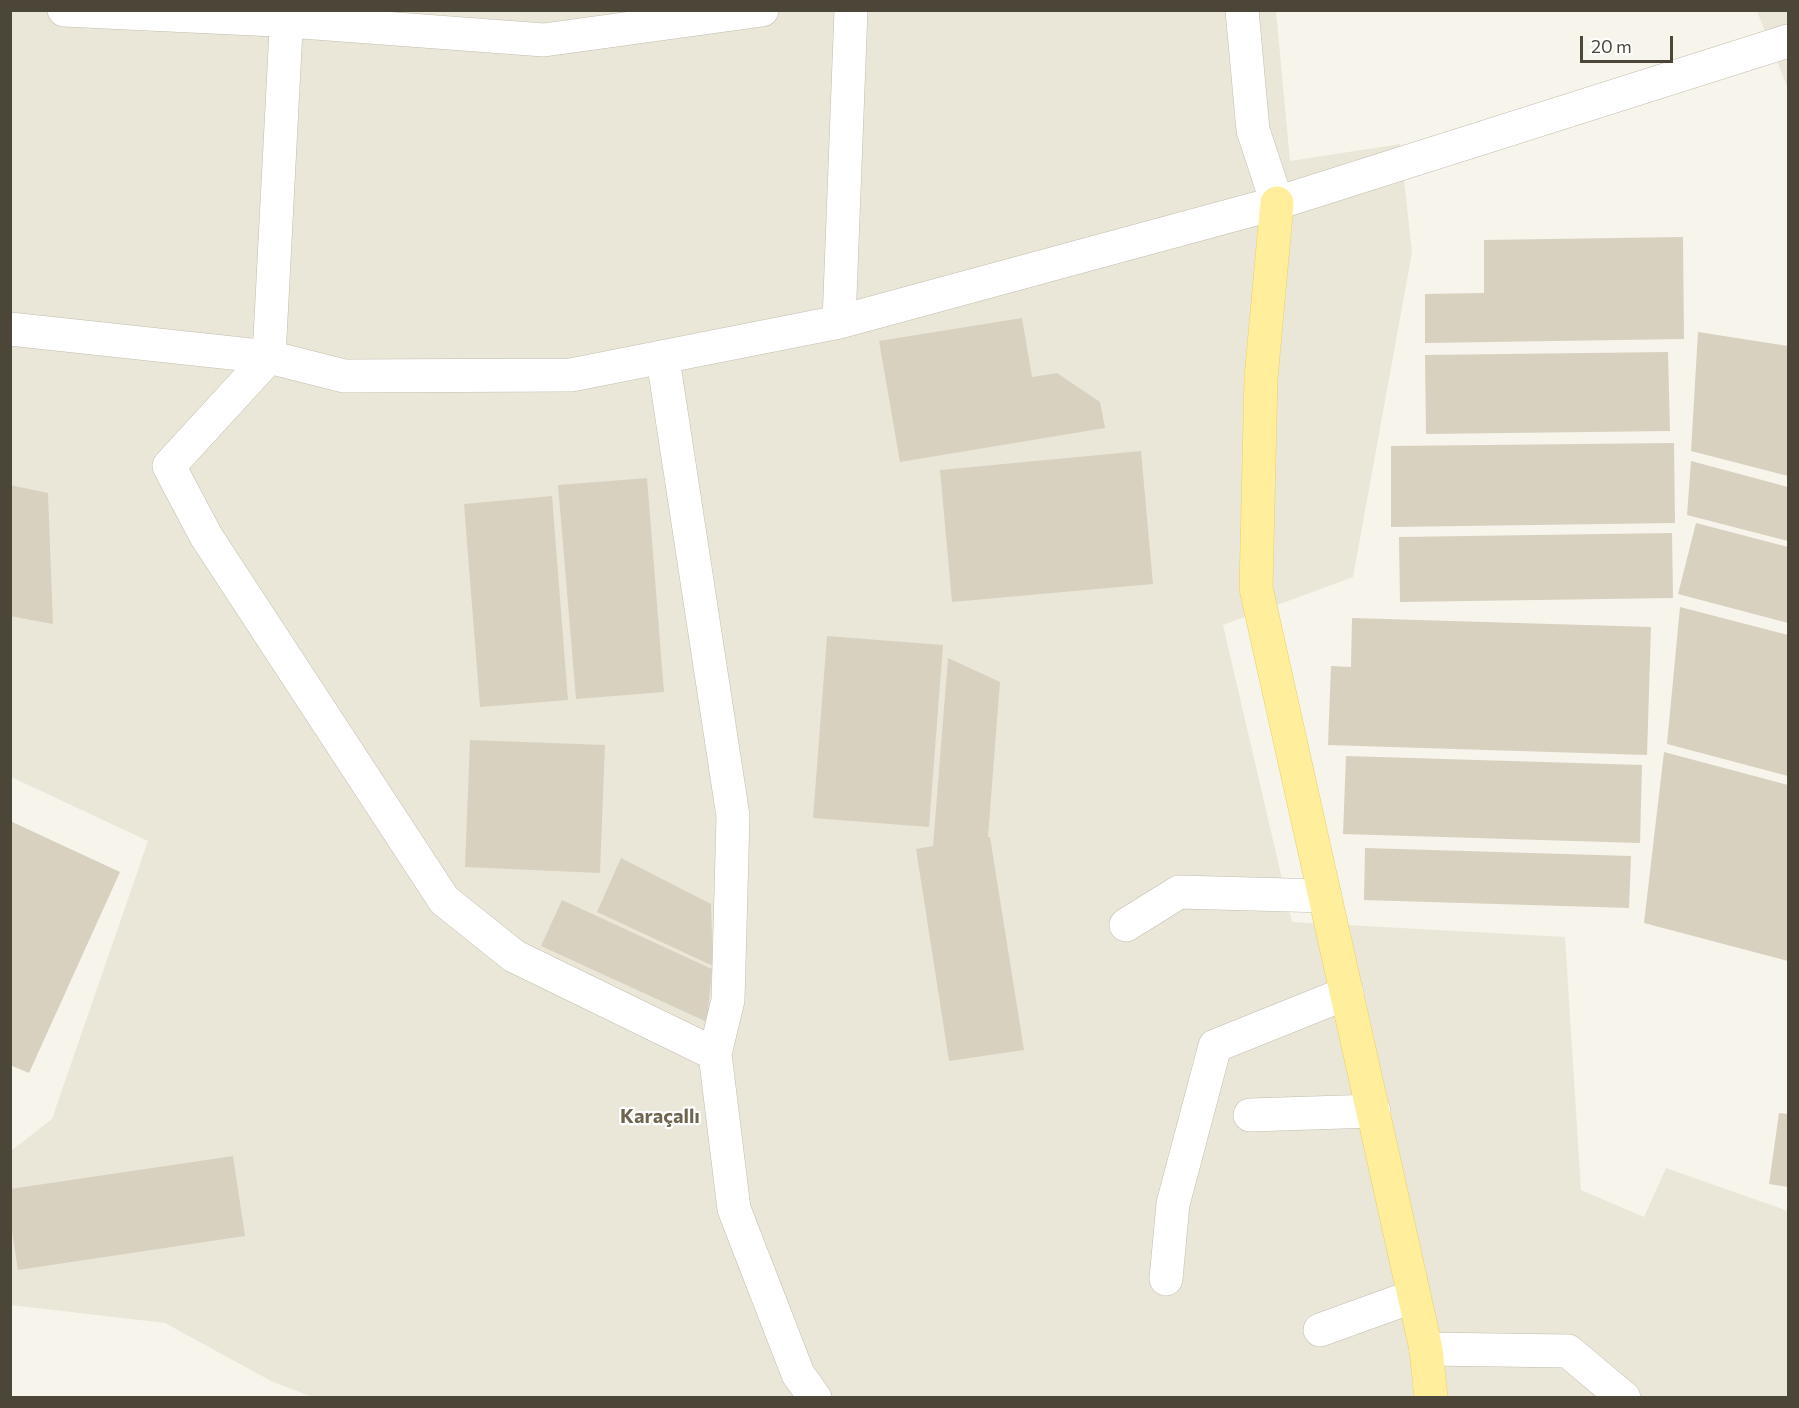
<!DOCTYPE html>
<meta charset="utf-8">
<style>
body{margin:0}
#map{position:relative;width:1799px;height:1408px;overflow:hidden;background:#f6f4eb;font-family:Commissioner,sans-serif}
canvas{display:block}
.frame{position:absolute;inset:0;border:12px solid #4b4638;pointer-events:none}
.scale{position:absolute;left:1580px;top:36px;width:93px;height:27px;box-sizing:border-box;border:3px solid #4b4638;border-top:0;padding-left:8px;font-size:18px;line-height:21px;white-space:nowrap;color:#4b4638;-webkit-text-stroke:4px #fff;paint-order:stroke}
</style>
<div id="map">
<canvas width="1799" height="1408"></canvas>
<div class="frame"></div>
<div class="scale">20 m</div>
</div>
<script>
const c = document.querySelector('canvas').getContext('2d');
c.lineJoin = 'round';
function fillPath(path, color) { c.fillStyle = color; c.fill(path, 'evenodd'); }
const toPath = rows => new Path2D(rows.map(r => 'M' + r).join(''));
function trace(path, color, width, dash) { c.strokeStyle = color; c.lineWidth = width; c.lineCap = dash ? 'butt' : 'round'; c.setLineDash(dash || []); c.stroke(path); }
function drawText(font, color, halo, rows, align = 'center') {
  c.font = font + ' Commissioner,sans-serif'; c.lineWidth = 4.5; c.setLineDash([]); c.textBaseline = 'middle'; c.strokeStyle = halo; c.fillStyle = color; for (const [text, x, y, turn = 0] of rows) {
    c.save(); c.translate(x, y); c.rotate((+turn || 0) * Math.PI / 180); c.textAlign = isNaN(turn) ? turn : align; if (halo) c.strokeText(text, 0, 0); c.fillText(text, 0, 0); c.restore();
  }
}
const residential = toPath([
 [11,11,1276,11,1290,161,1400,144,1412,252,1353,577,1223,625,1292,922,1565,937,1581,1190,1644,1217,1666,1168,1788,1211,1788,1397,312,1397,271,1381,165,1323,11,1305,11,1151,52,1119,148,841,11,777],
 [1757,11,1788,11,1788,89]
]);
const building = toPath([
 [1683,237,1684,339,1425,343,1425,294,1484,293,1484,240],
 [1022,318,1032,377,1057,373,1100,402,1105,428,900,462,879,341],
 [1698,332,1788,346,1788,476,1691,451],
 [1668,352,1670,431,1426,434,1425,355],
 [1674,443,1675,523,1391,527,1391,446],
 [1141,451,1153,584,952,602,940,470],
 [1691,461,1788,487,1788,541,1687,515],
 [647,478,664,692,576,699,558,485],
 [10,485,48,493,53,624,10,616],
 [552,496,568,700,480,707,464,504],
 [1696,523,1788,547,1788,623,1678,594],
 [1672,533,1673,598,1400,602,1399,537],
 [1680,607,1788,635,1788,776,1667,744],
 [1352,618,1651,627,1647,755,1328,745,1331,666,1351,667],
 [827,636,943,645,929,827,813,818],
 [948,658,1000,682,988,837,990,837,1024,1050,949,1061,916,849,933,846],
 [470,740,605,745,600,873,465,867],
 [1664,752,1788,785,1788,961,1644,923],
 [1346,756,1642,765,1640,843,1343,834],
 [10,821,120,872,29,1073,10,1065],
 [1365,848,1631,856,1629,908,1364,900],
 [621,858,711,904,713,966,597,912],
 [562,900,712,969,707,1022,541,946],
 [1779,1113,1788,1114,1788,1187,1769,1184],
 [233,1156,245,1236,18,1270,10,1219,10,1189]
]);
const minor = toPath([
 [64,10,275,20,544,40,762,10],
 [287,10,269,357,169,466,206,536,444,900,514,956,715,1054],
 [1242,10,1253,130,1277,203],
 [839,322,851,10],
 [10,329,269,357,344,376,571,375,839,322,1277,203,1788,41],
 [663,359,733,816,728,1000,715,1054,734,1209,798,1374,815,1398],
 [1126,925,1179,892,1325,896],
 [1250,1115,1374,1111],
 [1166,1279,1173,1204,1215,1046,1347,993],
 [1320,1330,1414,1296],
 [1426,1349,1568,1351,1624,1398]
]);
const major = toPath([
 [1277,203,1261,378,1256,588,1426,1349,1431,1398]
]);
const quarterNames = [
 ["Karaçallı",660,1116]
];
fillPath(residential, '#eae7d9');
fillPath(building, '#d8d1c0');
trace(minor, '#c2bdad', 34);
trace(major, '#e9d166', 34);
trace(minor, '#fff', 33);
trace(major, '#ffee9b', 33);
drawText('bold 20px', '#6e654f', '#fff', quarterNames);
</script>
